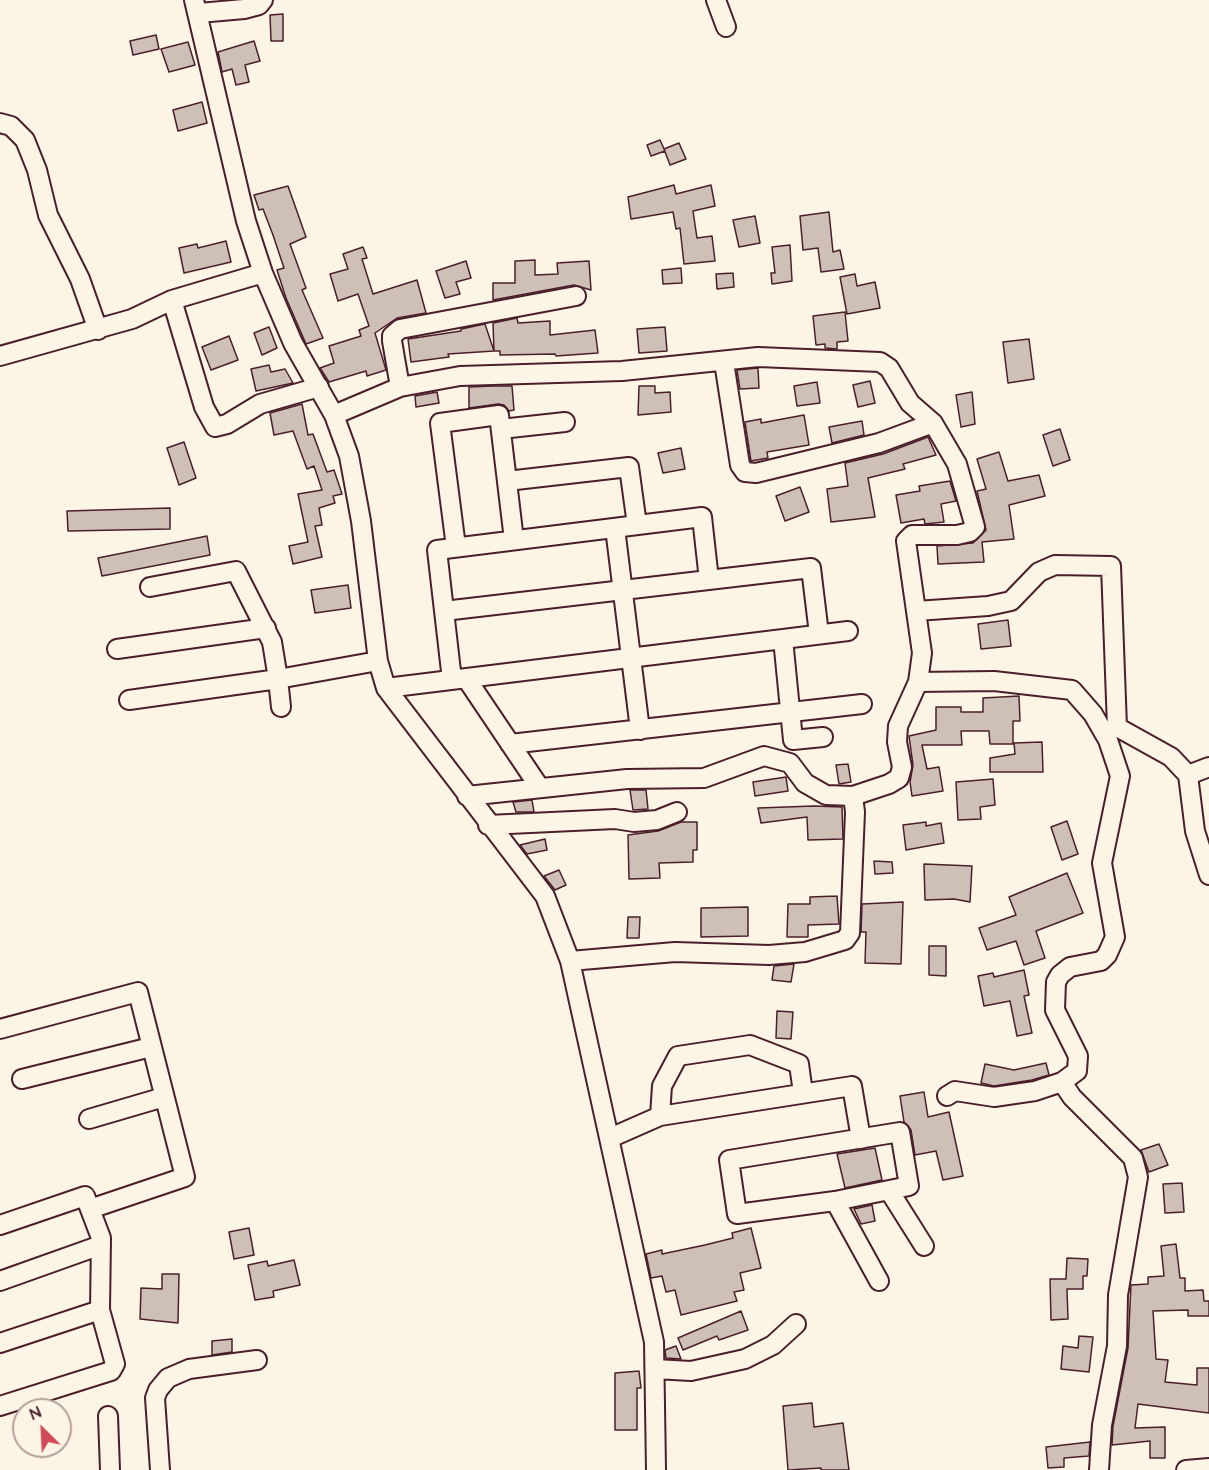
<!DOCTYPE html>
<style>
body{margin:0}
#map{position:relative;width:1209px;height:1470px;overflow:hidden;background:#fcf5e5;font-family:"Architects Daughter",sans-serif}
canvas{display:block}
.north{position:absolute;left:12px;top:1398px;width:60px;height:60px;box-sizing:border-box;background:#fcf5e5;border:2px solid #b59f9b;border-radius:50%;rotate:336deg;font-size:16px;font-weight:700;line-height:24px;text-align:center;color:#4a1f2b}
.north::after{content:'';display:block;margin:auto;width:21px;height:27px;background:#d1495b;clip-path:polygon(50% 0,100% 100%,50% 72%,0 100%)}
</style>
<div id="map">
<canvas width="1209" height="1470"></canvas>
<div class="north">N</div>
</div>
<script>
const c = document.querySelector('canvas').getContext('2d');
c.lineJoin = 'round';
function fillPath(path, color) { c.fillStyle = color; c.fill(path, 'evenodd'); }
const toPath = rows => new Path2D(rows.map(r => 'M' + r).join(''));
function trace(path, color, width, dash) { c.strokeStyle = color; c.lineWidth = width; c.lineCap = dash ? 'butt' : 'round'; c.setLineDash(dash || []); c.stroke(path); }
const building = toPath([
 [283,14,283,41,271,41,270,15,283,14],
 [156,35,159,49,133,55,130,41,156,35],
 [254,41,260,61,245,65,249,82,236,85,232,69,222,72,218,52,254,41],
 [188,42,195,65,169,72,161,49,188,42],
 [202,102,207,123,178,131,173,110,202,102],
 [660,140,665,151,651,156,647,145,660,140],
 [679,143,686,159,670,165,664,149,679,143],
 [674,185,676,194,711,185,715,206,693,211,697,238,712,236,715,261,684,264,680,228,676,229,673,212,631,219,628,197,674,185],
 [288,186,306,237,290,244,306,288,302,290,323,338,306,344,286,298,277,270,284,268,273,235,263,209,259,210,254,195,288,186],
 [829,212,833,252,840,250,844,269,821,272,818,248,803,250,800,216,829,212],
 [755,216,760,243,739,247,733,220,755,216],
 [226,241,231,262,184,273,179,248,197,244,198,248,226,241],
 [790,245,792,281,772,284,771,273,775,273,772,247,790,245],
 [363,247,367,258,362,259,373,294,417,280,426,313,397,318,375,333,386,370,367,376,366,371,329,382,320,368,334,363,329,346,361,336,359,330,369,326,358,294,338,301,330,274,348,269,343,254,363,247],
 [535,260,535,275,558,274,557,263,589,261,591,290,574,285,493,300,493,283,515,283,515,261,535,260],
 [466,261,471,278,456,282,460,294,445,298,436,271,466,261],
 [681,268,682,283,663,284,662,270,681,268],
 [733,273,734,287,717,289,716,274,733,273],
 [855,274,857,286,875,282,880,308,847,314,840,277,855,274],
 [845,312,848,341,837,342,837,349,825,348,825,344,816,345,813,316,845,312],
 [517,318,518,323,550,321,550,335,595,330,598,353,556,356,555,354,500,355,500,351,494,351,493,323,517,318],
 [485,324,494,351,448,354,449,357,411,362,408,339,461,331,461,329,485,324],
 [269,327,277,348,262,355,254,333,269,327],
 [665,327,667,351,639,353,637,329,665,327],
 [229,336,238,360,211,370,202,347,229,336],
 [1029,339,1034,379,1008,383,1003,342,1029,339],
 [269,365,271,372,285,369,293,383,256,391,251,369,269,365],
 [758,368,759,388,740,389,737,370,758,368],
 [870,381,875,403,858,407,853,385,870,381],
 [817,382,820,403,797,406,794,386,817,382],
 [493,386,512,386,514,410,509,411,504,405,498,404,469,408,469,387,493,386],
 [639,386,655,386,655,393,670,392,671,412,638,415,639,386],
 [437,392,439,403,416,407,415,396,437,392],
 [972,392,975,424,961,427,956,395,972,392],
 [302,404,308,435,313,434,327,472,334,470,342,494,333,496,335,503,319,508,322,525,315,526,322,557,293,564,289,546,308,542,298,494,322,490,314,466,307,469,293,431,274,435,270,413,302,404],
 [804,415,809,445,767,452,768,458,751,461,745,422,761,419,761,423,804,415],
 [862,421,864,435,832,443,829,427,862,421],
 [1060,429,1070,460,1053,466,1043,435,1060,429],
 [928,437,936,455,903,464,905,469,868,478,875,517,831,522,827,489,848,486,845,463,883,454,928,437],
 [184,442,196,478,179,485,167,448,184,442],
 [681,448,685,469,663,473,658,453,681,448],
 [999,452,1008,481,1039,475,1045,496,1009,505,1014,539,982,542,984,562,938,564,937,546,973,543,986,530,977,491,986,489,977,459,999,452],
 [950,481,956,501,941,504,944,522,925,524,924,519,901,523,896,495,920,491,919,486,950,481],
 [800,487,809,512,785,521,776,496,800,487],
 [170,508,170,529,68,531,67,511,170,508],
 [207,536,210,555,102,576,98,558,207,536],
 [348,585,351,608,315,613,311,590,348,585],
 [1008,620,1011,646,981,649,978,624,1008,620],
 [1019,696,1020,721,1013,721,1013,744,990,744,989,731,961,731,962,745,922,745,927,769,939,767,943,791,912,796,910,782,913,765,909,736,936,730,936,707,961,707,961,712,983,712,983,698,1019,696],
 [1042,742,1043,772,990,772,990,758,1015,754,1014,743,1042,742],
 [848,764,851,782,839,784,836,765,848,764],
 [786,777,788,791,755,796,753,782,786,777],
 [993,779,995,805,980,807,981,819,958,820,956,782,993,779],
 [630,790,646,790,648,809,633,810,630,790],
 [532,800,534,812,516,812,513,802,532,800],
 [814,806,842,807,843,839,808,840,807,817,761,823,758,808,814,806],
 [1067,821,1078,854,1062,860,1051,827,1067,821],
 [681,822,697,822,697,850,693,850,693,862,659,863,660,878,629,879,628,835,658,831,681,822],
 [926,822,926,826,941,823,944,843,906,850,903,825,926,822],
 [545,839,547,850,527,854,520,845,545,839],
 [874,861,892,862,893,873,875,874,874,861],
 [924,864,972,866,970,902,954,899,925,900,924,864],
 [559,870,566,885,555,890,544,876,559,870],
 [1067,873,1083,913,1036,931,1045,958,1024,965,1016,941,987,950,979,928,1016,915,1009,897,1067,873],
 [837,896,839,924,808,925,808,937,787,937,788,904,810,904,810,897,837,896],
 [903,902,901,964,865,963,866,932,861,932,862,904,903,902],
 [748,907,748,936,701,937,701,908,748,907],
 [628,917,640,917,639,938,627,938,628,917],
 [929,946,946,946,946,976,929,975,929,946],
 [794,964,791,982,772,980,774,966,794,964],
 [1024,970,1029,995,1024,996,1032,1033,1017,1036,1010,1001,984,1006,978,976,993,973,994,977,1024,970],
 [777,1011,793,1012,791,1039,776,1038,777,1011],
 [1046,1063,1049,1075,1032,1080,994,1086,981,1083,985,1064,1014,1070,1046,1063],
 [924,1092,928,1117,949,1112,963,1176,943,1180,936,1151,915,1155,911,1130,904,1122,900,1096,924,1092],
 [1159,1144,1168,1165,1149,1172,1141,1150,1159,1144],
 [875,1148,882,1180,845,1188,837,1154,875,1148],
 [1182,1183,1184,1212,1165,1213,1163,1184,1182,1183],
 [872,1205,875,1221,861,1224,854,1209,872,1205],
 [249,1228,254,1255,234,1259,229,1232,249,1228],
 [751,1228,761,1268,740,1273,744,1290,734,1292,737,1301,681,1315,675,1290,666,1292,662,1276,651,1278,646,1254,662,1250,662,1254,705,1245,733,1238,732,1233,751,1228],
 [1176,1244,1180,1278,1185,1278,1185,1291,1203,1290,1204,1301,1209,1301,1209,1316,1188,1316,1188,1310,1153,1311,1156,1359,1168,1360,1165,1382,1197,1385,1197,1368,1209,1368,1209,1413,1138,1404,1135,1428,1165,1427,1165,1458,1150,1458,1150,1441,1112,1445,1113,1426,1128,1348,1131,1285,1148,1284,1148,1277,1164,1276,1161,1246,1176,1244],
 [1067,1258,1088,1259,1087,1276,1083,1276,1083,1289,1067,1289,1068,1319,1051,1320,1050,1279,1066,1279,1067,1258],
 [294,1260,300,1285,273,1291,274,1297,255,1300,248,1265,267,1261,268,1266,294,1260],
 [162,1274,179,1274,178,1323,140,1319,141,1288,162,1289,162,1274],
 [741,1311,748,1330,719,1340,717,1336,683,1350,678,1338,741,1311],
 [1079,1336,1093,1337,1089,1372,1061,1369,1063,1346,1078,1348,1079,1336],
 [232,1339,232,1352,212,1355,212,1341,232,1339],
 [676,1346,681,1359,666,1358,665,1350,676,1346],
 [639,1371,641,1388,637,1388,637,1430,615,1430,615,1373,639,1371],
 [812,1403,814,1427,843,1423,849,1470,821,1470,821,1468,788,1470,783,1406,812,1403],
 [1090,1442,1089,1456,1064,1458,1064,1467,1048,1468,1046,1447,1090,1442]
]);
const minor = toPath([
 [194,0,246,221,263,273,293,343,334,415,349,456,361,521,378,661,386,688,545,896,570,961,654,1342,656,1470],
 [716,0,726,27],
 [199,13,244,9,259,5,263,0],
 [0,123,11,126,25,140,37,170,48,215,80,279,98,330],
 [172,300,204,407,215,427,227,424,260,404,319,387],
 [0,356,132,319,172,300,263,273],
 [724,362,740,465,745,472,756,473,879,443,933,423],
 [400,387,460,376,622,371,758,357,880,362,889,368,910,403,933,423,957,464,975,527,970,532,957,535,912,535,906,541,922,653,918,682,898,726,897,742,902,767,899,778,889,784,853,796,826,795,805,783,790,763,764,756,704,778,627,779,467,796],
 [334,415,400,387,392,341,392,336,400,329,576,296],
 [501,429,565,422],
 [507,481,629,467,637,525],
 [615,528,640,730],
 [456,547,440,423,499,415,514,540],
 [150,587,236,571,272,642,278,679,378,661],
 [444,611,811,568,819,634],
 [916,611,988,606,1011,601,1039,572,1055,565,1111,566,1117,727,1171,757,1188,775,1195,831,1209,875],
 [783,639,793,740,823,737],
 [117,649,266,628],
 [466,678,540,788],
 [452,680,437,550,702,517,709,580],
 [918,682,994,681,1072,690,1093,714,1108,740,1120,776,1102,863,1115,937,1107,955,1101,961,1070,967,1060,975,1056,982,1055,1010,1078,1056,1077,1071,1062,1082,1035,1091,994,1097,955,1091,947,1096],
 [386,688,848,631],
 [129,700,278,679,281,707],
 [510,744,862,704],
 [1188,775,1209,767],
 [488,825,615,819,634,822,657,820,677,812],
 [570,961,675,952,769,955,805,952,845,940,850,933,855,812,853,796],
 [0,1029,138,992,185,1177,90,1209],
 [22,1079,151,1047],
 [1062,1082,1072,1097,1133,1158,1138,1177,1118,1295,1117,1346,1102,1425,1099,1470],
 [660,1116,662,1086,678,1056,750,1045,799,1064,803,1093],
 [89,1119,164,1097],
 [900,1132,909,1186,835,1201,737,1214,729,1160,900,1132],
 [610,1138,660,1116,852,1086,861,1139],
 [890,1192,924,1246],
 [835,1201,879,1281],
 [0,1225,85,1196,101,1238,100,1310,115,1364,111,1371,0,1406],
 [0,1281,101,1245],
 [0,1343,100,1310],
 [655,1369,691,1371,745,1359,773,1345,796,1324],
 [108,1416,110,1470],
 [160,1470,155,1398,158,1390,168,1378,189,1369,257,1360],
 [1186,1470,1209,1468]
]);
fillPath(building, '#cfc0b7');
trace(building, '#4a1f2b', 1.5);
trace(minor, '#4a1f2b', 22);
trace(minor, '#fcf5e5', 18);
</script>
